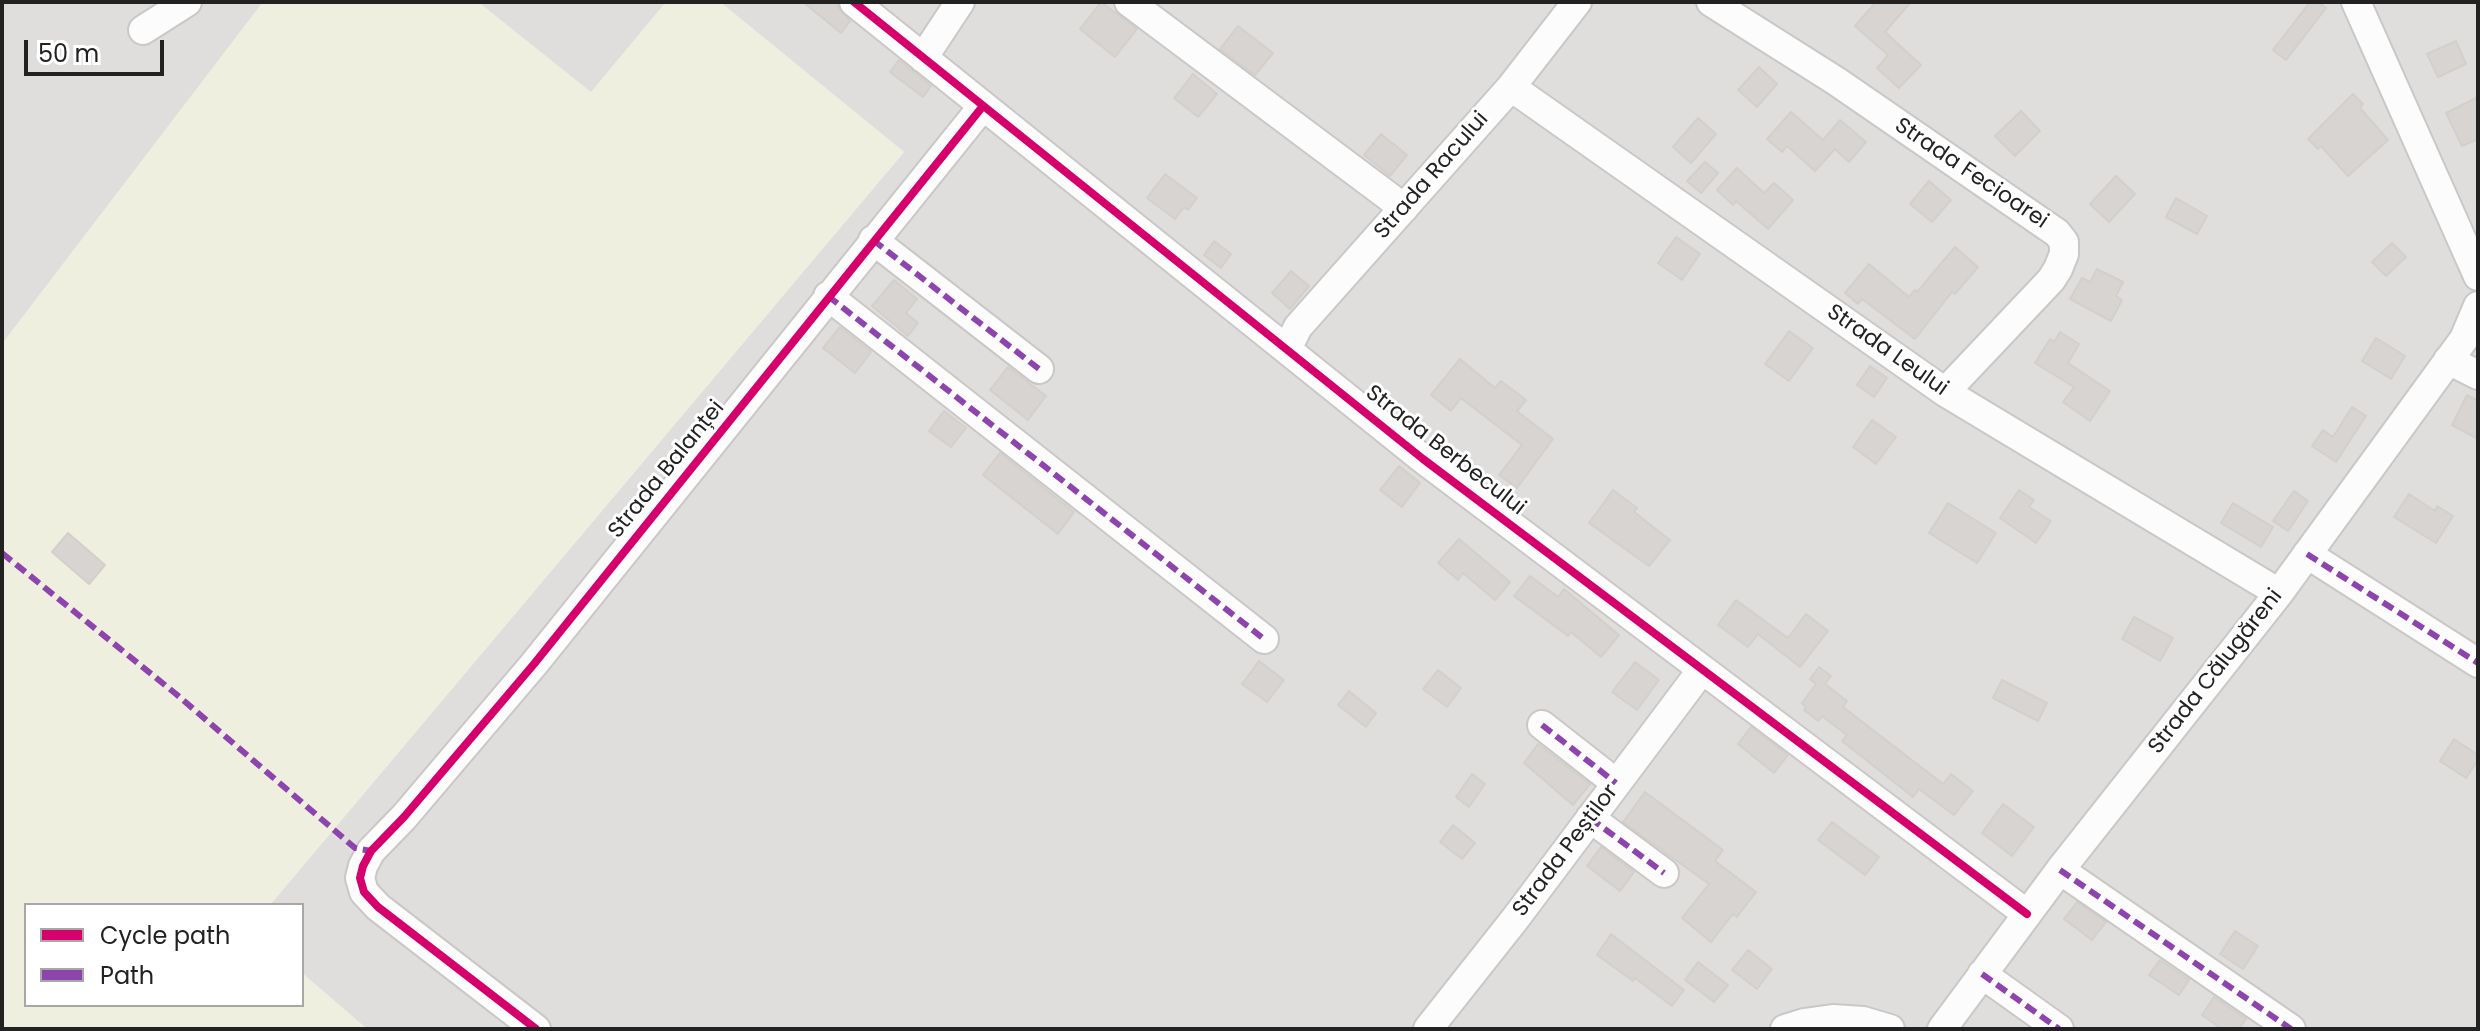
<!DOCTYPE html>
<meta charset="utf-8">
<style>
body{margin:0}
#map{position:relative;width:2480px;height:1031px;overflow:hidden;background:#f0eeeb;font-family:Poppins,sans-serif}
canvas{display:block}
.frame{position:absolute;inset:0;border:4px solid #222;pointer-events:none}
.legend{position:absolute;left:24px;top:903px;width:280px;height:104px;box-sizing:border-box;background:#fff;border:2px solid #a7a7a7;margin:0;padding:10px 14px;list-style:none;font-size:24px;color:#222}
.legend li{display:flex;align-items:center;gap:16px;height:40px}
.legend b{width:40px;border:2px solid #a7a7a7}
.scale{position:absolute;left:24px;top:40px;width:140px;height:36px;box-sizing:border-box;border:4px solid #222;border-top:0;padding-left:10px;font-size:24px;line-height:28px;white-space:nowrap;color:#222;-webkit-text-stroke:6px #fff;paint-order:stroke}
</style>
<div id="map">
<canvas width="2480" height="1031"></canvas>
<div class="frame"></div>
<ul class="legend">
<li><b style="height:10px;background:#d6006c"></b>Cycle path</li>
<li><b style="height:10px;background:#8e44ad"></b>Path</li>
</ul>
<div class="scale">50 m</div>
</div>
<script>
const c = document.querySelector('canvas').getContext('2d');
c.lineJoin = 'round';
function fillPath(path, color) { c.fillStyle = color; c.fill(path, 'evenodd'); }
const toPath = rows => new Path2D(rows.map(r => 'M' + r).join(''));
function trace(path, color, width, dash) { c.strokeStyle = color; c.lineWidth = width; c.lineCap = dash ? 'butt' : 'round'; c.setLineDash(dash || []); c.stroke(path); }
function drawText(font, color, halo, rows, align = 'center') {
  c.font = font + ' Poppins,sans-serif'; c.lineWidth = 6; c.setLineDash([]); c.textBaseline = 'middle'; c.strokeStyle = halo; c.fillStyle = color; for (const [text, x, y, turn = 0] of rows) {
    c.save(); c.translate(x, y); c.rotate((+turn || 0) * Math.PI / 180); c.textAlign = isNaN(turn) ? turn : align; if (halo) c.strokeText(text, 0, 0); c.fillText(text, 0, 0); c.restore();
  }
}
const residential = toPath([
 [2,2,263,2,2,344],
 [478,2,666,2,591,93],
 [720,2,2478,2,2478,1029,367,1029,302,973,302,905,270,905,904,152]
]);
const farmland = toPath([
 [263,2,478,2,591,92,666,2,720,2,904,152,270,905,26,905,26,1005,302,1005,302,973,367,1029,2,1029,2,344]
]);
const building = toPath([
 [803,2,834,2,850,21,841,33,803,2],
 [1101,2,1137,29,1115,57,1080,29,1101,2],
 [1876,2,1911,2,1885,32,1921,65,1899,88,1877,68,1888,55,1855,26,1876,2],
 [2310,2,2318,2,2326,8,2286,60,2273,50,2310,2],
 [1238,26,1273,53,1255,75,1220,49,1238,26],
 [2456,41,2466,64,2438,77,2427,54,2456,41],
 [899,60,931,86,923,97,890,72,899,60],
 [1759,67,1777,84,1757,107,1738,90,1759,67],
 [1193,74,1217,94,1198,117,1174,98,1193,74],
 [2353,94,2363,104,2360,108,2388,140,2348,176,2321,146,2318,149,2308,139,2353,94],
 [2478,97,2478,139,2462,146,2446,113,2478,97],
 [2021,111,2040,131,2015,156,1995,136,2021,111],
 [1791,112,1823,140,1840,120,1866,142,1849,162,1835,149,1815,171,1787,146,1782,152,1767,139,1791,112],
 [1698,118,1716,134,1691,163,1673,147,1698,118],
 [1381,134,1407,155,1390,176,1364,155,1381,134],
 [1705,162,1718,173,1701,193,1687,181,1705,162],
 [1737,168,1764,193,1774,183,1793,200,1768,229,1736,201,1733,205,1717,190,1737,168],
 [1165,174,1197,198,1188,210,1184,207,1175,219,1147,198,1165,174],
 [2116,176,2135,194,2109,222,2090,204,2116,176],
 [1929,181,1951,200,1932,222,1910,204,1929,181],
 [2176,198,2207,216,2197,234,2166,217,2176,198],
 [1676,237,1700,254,1682,280,1658,263,1676,237],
 [1214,241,1231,254,1221,268,1204,255,1214,241],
 [2392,243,2406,257,2386,276,2372,262,2392,243],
 [1955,247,1978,267,1955,294,1952,292,1915,339,1862,299,1858,304,1845,293,1869,264,1909,297,1915,290,1917,292,1955,247],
 [2097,269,2123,282,2116,296,2122,300,2111,321,2070,299,2082,278,2090,282,2097,269],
 [1291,271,1309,286,1290,309,1272,293,1291,271],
 [894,280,917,299,906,313,918,323,908,336,872,306,894,280],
 [840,327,871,352,855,373,823,348,840,327],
 [1789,331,1813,348,1789,381,1765,364,1789,331],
 [2060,332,2079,344,2068,363,2110,391,2090,421,2063,402,2074,387,2035,363,2050,339,2054,342,2060,332],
 [2376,338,2405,356,2391,379,2362,361,2376,338],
 [1460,359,1495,388,1501,381,1526,400,1517,411,1553,439,1517,488,1499,475,1522,445,1461,398,1451,411,1431,395,1460,359],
 [1870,366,1887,378,1874,397,1857,385,1870,366],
 [1008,367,1046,396,1028,420,990,390,1008,367],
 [2467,395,2478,401,2478,439,2452,425,2467,395],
 [2352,407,2366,416,2336,462,2312,446,2323,430,2333,437,2352,407],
 [944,411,966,428,951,447,929,431,944,411],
 [1872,420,1896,437,1876,464,1853,447,1872,420],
 [1000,453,1074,512,1058,534,983,475,1000,453],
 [1399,466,1420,483,1402,507,1380,490,1399,466],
 [1613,490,1637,508,1634,512,1670,540,1649,566,1589,523,1613,490],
 [2019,490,2034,500,2029,507,2051,521,2036,543,2000,518,2019,490],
 [2294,491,2308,501,2288,531,2273,521,2294,491],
 [2409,494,2435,511,2437,506,2453,516,2436,543,2394,517,2409,494],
 [1948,503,1996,533,1977,563,1929,533,1948,503],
 [2233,503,2273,527,2261,547,2221,523,2233,503],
 [68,533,105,565,89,584,52,552,68,533],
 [1459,539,1510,582,1495,600,1463,573,1458,580,1438,563,1459,539],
 [1530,576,1558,597,1564,589,1619,635,1601,657,1571,632,1568,636,1514,596,1530,576],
 [1736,600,1788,638,1806,614,1828,631,1800,667,1758,634,1748,647,1718,625,1736,600],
 [2134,617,2173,638,2160,661,2122,639,2134,617],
 [1259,661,1284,680,1267,702,1242,684,1259,661],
 [1635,662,1659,680,1637,710,1612,692,1635,662],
 [1819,667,1831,676,1825,684,1847,701,1843,707,1943,784,1951,774,1973,791,1954,815,1919,789,1913,797,1842,741,1847,735,1822,716,1818,721,1804,710,1806,707,1802,703,1816,684,1810,679,1819,667],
 [1438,670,1461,688,1447,707,1423,689,1438,670],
 [2002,680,2047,703,2038,721,1993,698,2002,680],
 [1349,691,1376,713,1366,727,1338,705,1349,691],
 [1751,727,1788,755,1774,773,1738,744,1751,727],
 [2454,739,2478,755,2478,760,2466,778,2440,761,2454,739],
 [1538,744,1590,784,1573,805,1524,763,1538,744],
 [1472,774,1485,784,1469,807,1456,797,1472,774],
 [1645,792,1723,850,1715,861,1756,892,1737,917,1733,914,1711,942,1682,918,1709,884,1623,822,1645,792],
 [2003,804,2034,827,2012,856,1982,833,2003,804],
 [1832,822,1879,857,1865,875,1818,840,1832,822],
 [1453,825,1475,843,1462,859,1440,842,1453,825],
 [1601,847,1634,872,1620,891,1587,866,1601,847],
 [2077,902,2106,922,2092,940,2064,919,2077,902],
 [2235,931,2258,946,2243,969,2220,954,2235,931],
 [1611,934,1684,990,1672,1006,1635,978,1633,981,1597,955,1611,934],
 [1748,950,1772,969,1757,989,1732,970,1748,950],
 [2160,960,2189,980,2179,995,2149,975,2160,960],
 [1698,962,1728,985,1714,1002,1685,980,1698,962],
 [2214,997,2246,1019,2239,1029,2222,1029,2202,1015,2214,997]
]);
const minor = toPath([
 [854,2,1423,459,2027,914],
 [1129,2,1404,208],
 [1711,2,1836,81,2057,233,2064,242,2064,254,2058,269,2051,280,1945,392],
 [2356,2,2478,276],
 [143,30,187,2],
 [923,58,960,2],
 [1511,87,1945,392,2279,593],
 [873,240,1039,369],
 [828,296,1264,639],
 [1287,349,1298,327,1511,87,1577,2],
 [2448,360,2478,375],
 [2307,554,2478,663],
 [1542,725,1616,783],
 [1590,818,1664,873],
 [2060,870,2291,1029],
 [1982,974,2059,1029],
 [536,1029,378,907,364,892,360,878,363,866,371,851,404,817,534,664,983,106],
 [1428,1029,1515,919,1701,671],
 [1785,1029,1804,1023,1833,1019,1863,1021,1890,1029],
 [1942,1029,2060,870,2279,593,2464,339,2478,306]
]);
const quiet = toPath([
 [873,240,1039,369],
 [828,296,1264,639],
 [2,553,176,694,355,848,371,851,367,858],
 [2307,554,2478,663],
 [1542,725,1616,783],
 [1590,818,1664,873],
 [2060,870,2291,1029],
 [1982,974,2059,1029]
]);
const cycleway = toPath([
 [854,2,1423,459,2027,914],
 [536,1029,378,907,364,892,360,878,363,866,371,851,404,817,534,664,983,106]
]);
const streetNames = [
 ["Strada Fecioarei",1971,174,34],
 ["Strada Racului",1432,176,-49],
 ["Strada Leului",1887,351,35],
 ["Strada Berbecului",1445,451,38],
 ["Strada Balanței",667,470,-51],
 ["Strada Călugăreni",2216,672,-52],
 ["Strada Peștilor",1566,851,-53]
];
fillPath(residential, '#dfdedc');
fillPath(farmland, '#efefdf');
fillPath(building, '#d7d4d2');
trace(building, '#d3d0cc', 2);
trace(minor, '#c9c8c7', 32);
trace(minor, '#fdfcfc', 28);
trace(quiet, '#8e44ad', 6, [12, 6]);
trace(cycleway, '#d6006c', 8);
drawText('22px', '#222', '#fff', streetNames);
</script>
